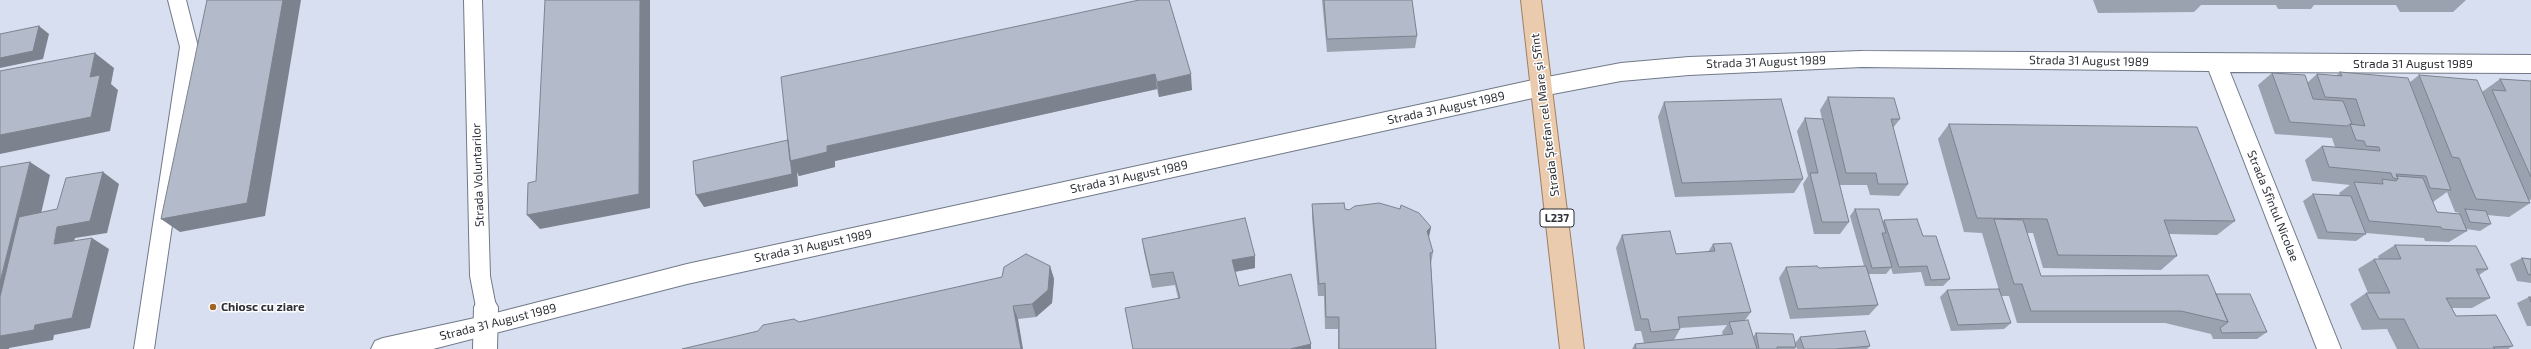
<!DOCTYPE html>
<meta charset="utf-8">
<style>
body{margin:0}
canvas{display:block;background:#d7dff0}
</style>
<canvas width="2531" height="349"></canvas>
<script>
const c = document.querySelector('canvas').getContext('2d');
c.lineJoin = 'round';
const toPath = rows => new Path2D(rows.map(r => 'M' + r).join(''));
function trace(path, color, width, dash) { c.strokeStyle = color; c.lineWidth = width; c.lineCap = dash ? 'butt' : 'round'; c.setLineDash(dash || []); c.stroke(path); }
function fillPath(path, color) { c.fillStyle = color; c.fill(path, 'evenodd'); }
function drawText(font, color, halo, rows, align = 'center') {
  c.font = font + ' "Exo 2",sans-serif'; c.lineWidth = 3; c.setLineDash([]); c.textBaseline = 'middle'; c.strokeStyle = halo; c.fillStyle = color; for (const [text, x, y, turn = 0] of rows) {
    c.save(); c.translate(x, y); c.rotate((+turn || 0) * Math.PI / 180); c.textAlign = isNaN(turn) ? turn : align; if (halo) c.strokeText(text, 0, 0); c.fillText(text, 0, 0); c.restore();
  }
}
const lane = toPath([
 [168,0,186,0,198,47,154,349,134,349,180,47,168,0],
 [464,0,482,0,490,276,496,307,493,313,486,316,479,313,476,307,470,276,464,0]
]);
const street = toPath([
 [1862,51,2531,55,2531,73,2230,72,2341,349,2317,349,2209,71,1862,67,1689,75,1621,81,1542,96,1535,93,1531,87,1535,81,1542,78,1621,63,1689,57,1862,51],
 [486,296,494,300,498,307,497,349,473,349,474,307,478,300,486,296]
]);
const secondary = toPath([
 [1542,78,1549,81,1553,87,1549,93,1542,96,687,284,433,349,371,349,375,341,383,338,484,316,687,264,1542,78]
]);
const primary = toPath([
 [1521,0,1541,0,1584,349,1560,349,1521,0]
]);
const wall = toPath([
 [1139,0,1192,90,1159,97,1157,89,835,161,835,167,799,176,797,172,798,186,704,207,788,140],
 [1322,0,1412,0,1417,36,1415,48,1327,52],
 [2093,0,2466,0,2453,12,2400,12,2396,5,2314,5,2311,9,2278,9,2276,5,2201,5,2194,12,2098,13],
 [2340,72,2409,83,2419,75,2482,92,2500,79,2531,81,2531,200,2528,199,2530,203,2509,217,2487,215,2491,224,2480,231,2466,229,2467,231,2449,242,2425,241,2424,238,2366,233,2366,234,2356,241,2318,239,2303,201,2313,194,2340,195,2339,193,2350,185,2312,181,2305,160,2322,146,2335,147,2332,138,2275,134,2258,85,2272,73,2307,83,2317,74,2336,76],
 [2447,192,2455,212,2460,213,2457,214,2437,212,2433,202],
 [1828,97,1900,119,1893,128,1908,184,1899,196,1870,195,1867,185,1839,185,1849,222,1840,234,1814,234,1803,184,1808,176,1797,131,1805,118,1822,119,1820,110],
 [1664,102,1803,179,1794,193,1675,197,1658,117],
 [1949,124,2235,221,2217,235,2169,234,2177,256,2161,270,2043,268,2033,233,2027,233,2041,276,2216,294,2267,332,2257,339,2213,339,2211,334,2165,323,2017,323,2009,296,2001,296,2011,323,2004,329,1951,331,1940,297,1947,290,1999,290,1982,233,1964,232,1938,139],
 [1312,204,1345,209,1431,227,1429,238,1433,252,1431,264,1436,349,1338,349,1338,329,1325,329,1324,296,1318,296,1312,217],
 [1855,209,1883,222,1884,220,1923,236,1950,279,1943,286,1925,286,1921,272,1893,274,1891,268,1886,274,1869,274,1878,305,1869,315,1790,319,1779,278,1786,267,1819,268,1864,266,1850,216],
 [1622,235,1676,254,1708,252,1713,244,1751,312,1745,320,1753,337,1756,333,1795,343,1800,337,1870,346,1867,349,1797,349,1796,345,1796,347,1795,349,1632,349,1635,344,1644,343,1641,331,1635,331,1616,248],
 [1727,325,1722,332,1723,335,1674,340,1680,329,1680,328],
 [1142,239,1255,268,1235,272,1239,286,1311,344,1311,349,1133,349,1178,298,1175,285,1152,288,1144,252],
 [2395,245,2488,269,2479,275,2490,298,2472,308,2452,308,2456,316,2513,346,2508,349,2397,349,2387,329,2362,330,2350,304,2366,293,2368,293,2358,269,2374,259,2379,259,2378,256],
 [2522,258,2531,259,2531,283,2517,281,2510,264],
 [1050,266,1054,279,1052,303,1036,317,1018,319,799,322,1002,277],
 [2529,297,2531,297,2531,326,2527,326,2517,303]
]);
const shadedWall = toPath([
 [283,0,301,0,265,216,180,232,161,219],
 [640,0,650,0,650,208,540,229,527,215],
 [39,26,49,34,43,59,0,68,0,58],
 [95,53,114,68,111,84,118,90,110,131,0,154,0,135,90,77],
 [1155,74,1157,89,835,161,835,167,799,176,797,172,798,186,704,207,696,195,788,140,827,146],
 [1191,74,1192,90,1159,97,1157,82],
 [30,162,50,175,13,334,35,325,92,238,109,249,90,328,54,335,53,340,9,348,9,349,0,349,0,282],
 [103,172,119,184,107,233,75,238,71,255,54,244,57,227],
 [1431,227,1428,240,1427,231],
 [1255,256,1255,268,1233,272,1232,260],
 [1050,266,1054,279,1052,303,1036,317,1032,304],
 [1013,306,1018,319,1023,349,1021,349],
 [1311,344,1311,349,1290,349]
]);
const building = toPath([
 [207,0,283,0,247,203,161,219,207,0],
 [545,0,640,0,639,194,527,215,528,183,536,181,545,0],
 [1139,0,1169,0,1191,74,1157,82,1155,74,827,146,827,152,790,161,781,77,1139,0],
 [1324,0,1412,0,1417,36,1327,39,1324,0],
 [39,26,33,51,0,58,0,34,39,26],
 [95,53,90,77,100,75,91,117,0,135,0,71,95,53],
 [2340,72,2408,78,2451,190,2430,188,2426,176,2396,174,2398,179,2393,178,2391,173,2329,167,2322,146,2380,151,2379,147,2366,146,2364,141,2356,140,2350,124,2365,126,2356,99,2325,97,2317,74,2342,76,2340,72],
 [2272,73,2305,75,2313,99,2343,101,2352,124,2350,124,2347,126,2290,122,2272,73],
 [2419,75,2477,80,2530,203,2476,199,2459,158,2452,157,2419,75],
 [2500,79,2531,81,2531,177,2492,90,2506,91,2500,79],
 [1828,97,1894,98,1900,119,1891,119,1908,184,1878,184,1876,173,1846,173,1828,97],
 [1781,99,1803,179,1682,183,1664,102,1781,99],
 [1805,118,1823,119,1849,222,1822,222,1810,173,1818,173,1805,118],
 [1949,124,2197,127,2235,221,2164,220,2177,256,2058,255,2047,219,1977,218,1949,124],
 [788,140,792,174,696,195,693,161,788,140],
 [30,162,0,282,0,167,30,162],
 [103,172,90,221,57,227,54,244,92,238,72,318,35,325,34,330,0,336,0,297,19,217,57,209,66,178,103,172],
 [2397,176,2423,178,2437,212,2460,214,2467,231,2442,229,2441,227,2369,221,2354,182,2383,184,2382,179,2396,181,2398,179,2397,176],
 [2313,194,2351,196,2366,234,2327,232,2313,194],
 [1344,203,1345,209,1349,210,1355,206,1379,203,1400,209,1401,205,1419,213,1431,227,1427,231,1433,252,1430,253,1436,349,1339,349,1339,317,1326,317,1325,283,1319,284,1312,204,1344,203],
 [1855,209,1879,209,1886,233,1882,233,1892,267,1872,268,1855,209],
 [2465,209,2486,211,2491,224,2470,222,2465,209],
 [1245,218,1255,256,1232,260,1239,286,1291,274,1311,344,1290,349,1133,349,1125,308,1180,298,1173,272,1150,275,1142,239,1245,218],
 [1917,219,1923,236,1936,236,1950,279,1931,280,1927,266,1899,267,1884,220,1917,219],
 [1994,219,2023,220,2041,276,2208,275,2228,322,2181,311,2031,311,2022,284,2014,284,1994,219],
 [1670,231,1676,254,1715,251,1713,244,1731,243,1751,312,1678,317,1680,329,1651,332,1648,319,1641,319,1622,235,1670,231],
 [2395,245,2476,246,2488,269,2476,269,2490,298,2446,298,2456,316,2496,315,2513,346,2493,347,2495,349,2419,349,2404,319,2379,319,2366,293,2390,293,2374,259,2401,259,2395,245],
 [1026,254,1050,266,1048,290,1032,304,1013,306,1021,349,682,349,758,331,763,325,794,319,799,322,1002,277,1004,267,1026,254],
 [2522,258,2531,259,2531,275,2528,274,2522,258],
 [1817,266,1819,268,1866,266,1878,305,1798,309,1786,267,1817,266],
 [1999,289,2011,323,1958,325,1947,290,1999,289],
 [2216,294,2250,294,2267,332,2222,333,2220,328,2228,322,2216,294],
 [2529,297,2531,297,2531,302,2529,297],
 [1748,320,1757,349,1636,349,1635,344,1733,334,1729,322,1748,320],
 [1865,331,1870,346,1835,349,1804,349,1800,337,1865,331],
 [1756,333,1793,334,1796,347,1777,347,1777,349,1759,349,1756,333]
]);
const markers = [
 [213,307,4,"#a06525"]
];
const shields = [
 [1557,218,34]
];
const shieldNames = [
 ["L237",1557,218]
];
const streetNames = [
 ["Strada 31 August 1989",2089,61,1],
 ["Strada 31 August 1989",1766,62,-2],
 ["Strada 31 August 1989",2413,64],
 ["Strada 31 August 1989",1446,108,-12],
 ["Strada Ștefan cel Mare și Sfînt",1545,115,-97],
 ["Strada Voluntarilor",478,175,-92],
 ["Strada 31 August 1989",1129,177,-12],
 ["Strada Sfîntul Nicolae",2273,206,68],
 ["Strada 31 August 1989",813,246,-12],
 ["Strada 31 August 1989",498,322,-14]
];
const poiNames = [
 ["Chiosc cu ziare",221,307]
];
trace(lane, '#727a89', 2);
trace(street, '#727a89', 2);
trace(secondary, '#727a89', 2);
trace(primary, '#9f7e60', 2);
fillPath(lane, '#fff');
fillPath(street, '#fff');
fillPath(secondary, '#fff');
fillPath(primary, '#ebcbad');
fillPath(wall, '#9aa1af');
fillPath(shadedWall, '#7d838e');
fillPath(building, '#b3bbcb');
trace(building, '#7d838e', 1);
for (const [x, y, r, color] of markers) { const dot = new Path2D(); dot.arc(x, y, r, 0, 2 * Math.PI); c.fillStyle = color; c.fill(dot); trace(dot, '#fff', 1.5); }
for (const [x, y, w] of shields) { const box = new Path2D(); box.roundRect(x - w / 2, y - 9, w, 18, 3); c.fillStyle = '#fff'; c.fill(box); trace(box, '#2d3036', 1); }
drawText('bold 11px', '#2d3036', null, shieldNames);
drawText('12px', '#2d3036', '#fff', streetNames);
drawText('bold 12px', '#2d3036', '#fff', poiNames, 'left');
</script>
